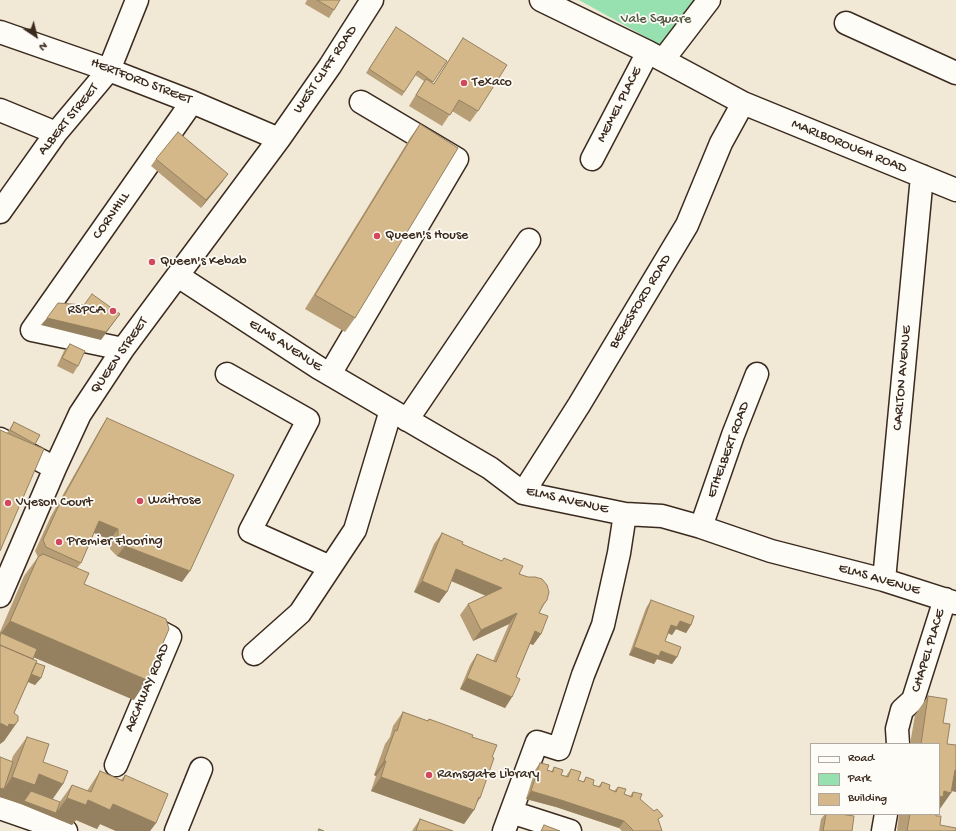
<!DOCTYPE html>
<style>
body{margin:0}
#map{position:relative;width:956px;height:831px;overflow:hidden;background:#f1e8d6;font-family:"Gochi Hand",sans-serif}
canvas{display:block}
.legend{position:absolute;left:810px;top:743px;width:130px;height:72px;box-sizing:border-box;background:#fdfcf7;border:1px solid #afa8a0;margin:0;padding:5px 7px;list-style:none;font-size:12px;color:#3b2a1e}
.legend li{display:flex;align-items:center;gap:8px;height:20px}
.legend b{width:20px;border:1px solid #afa8a0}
.north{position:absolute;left:16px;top:16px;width:40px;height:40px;-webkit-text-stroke:3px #fdfcf7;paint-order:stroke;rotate:145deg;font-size:11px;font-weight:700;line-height:16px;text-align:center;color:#3b2a1e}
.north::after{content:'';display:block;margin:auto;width:14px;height:18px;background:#3b2a1e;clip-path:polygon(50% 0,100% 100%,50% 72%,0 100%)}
</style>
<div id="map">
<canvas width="956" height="831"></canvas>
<ul class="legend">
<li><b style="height:5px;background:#fdfcf7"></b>Road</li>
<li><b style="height:11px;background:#97e0b0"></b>Park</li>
<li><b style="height:11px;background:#d5b889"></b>Building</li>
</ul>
<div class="north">N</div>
</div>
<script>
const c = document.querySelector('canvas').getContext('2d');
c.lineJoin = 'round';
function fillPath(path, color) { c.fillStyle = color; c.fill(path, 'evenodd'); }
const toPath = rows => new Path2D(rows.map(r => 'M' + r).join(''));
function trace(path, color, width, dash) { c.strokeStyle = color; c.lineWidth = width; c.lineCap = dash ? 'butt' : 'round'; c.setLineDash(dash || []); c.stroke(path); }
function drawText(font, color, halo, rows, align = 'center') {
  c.font = font + ' "Gochi Hand",sans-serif'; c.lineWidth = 3.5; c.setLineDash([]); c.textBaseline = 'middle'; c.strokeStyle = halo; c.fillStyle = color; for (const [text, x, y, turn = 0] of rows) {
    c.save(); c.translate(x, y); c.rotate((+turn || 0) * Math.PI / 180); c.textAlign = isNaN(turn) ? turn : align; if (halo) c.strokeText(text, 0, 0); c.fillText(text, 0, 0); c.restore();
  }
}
const green = toPath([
 [579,0,698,0,662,46]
]);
const minor = toPath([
 [541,0,648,52,743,103,956,190],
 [846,23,956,73],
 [0,32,109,70,192,102,279,139],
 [663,60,709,0],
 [0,110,56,133],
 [592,159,648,52],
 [0,212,56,133,109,70,137,0],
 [178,276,319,368,490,468,523,493,625,514,662,516,701,527,771,551,884,580,956,603],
 [123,349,32,330,192,102],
 [227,374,308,420,250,531,330,567],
 [330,374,457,159,361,102],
 [407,420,529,240],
 [0,439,55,468],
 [523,493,579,405,687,225,721,143,743,103],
 [701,527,733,435,757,374],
 [884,580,922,176],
 [0,596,55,468,80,414,123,349,279,139,330,66,372,0],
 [254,654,300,613,355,530,391,410],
 [898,744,897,729,902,710,913,700,945,599],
 [116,765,170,637,140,621],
 [0,808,66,831],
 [511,812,570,831],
 [176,831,201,769],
 [504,831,537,742,559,749,583,675,603,625,619,553,625,514],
 [883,831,886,814]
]);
const wall = toPath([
 [307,0,340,0,329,18,305,4],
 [396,27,447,61,432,83,434,84,456,49,463,38,478,111,470,122,452,111,442,126,409,106,424,81,415,75,402,96,366,73],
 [420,124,355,318,345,332,305,309,410,138],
 [156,159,223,181,201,208,151,166],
 [70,344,78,366,73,374,57,366,64,351],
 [107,418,182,582,117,556,110,549,110,540,94,533,81,563,77,568,134,700,34,657,33,659,36,663,41,678,35,685,28,682,14,713,18,721,4,741,0,744,0,632,24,576,38,557,35,551,51,516,100,429],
 [14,422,40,435,34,445,7,433],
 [442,533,462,544,502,561,504,558,547,600,542,608,539,613,541,634,533,645,530,644,516,677,512,697,505,708,460,689,470,665,477,654,493,661,509,624,473,641,460,615,468,604,486,596,451,581,439,603,414,592,434,544],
 [651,600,691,625,686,633,676,629,672,635,668,633,665,641,677,657,672,664,657,659,654,664,629,655,646,608],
 [928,696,943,723,947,744,951,791,951,793,939,810,939,744,910,744,915,715],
 [403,712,428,721,429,719,472,737,476,804,474,810,464,824,371,791,376,776,374,775,385,744,390,737,393,726],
 [27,737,43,762,63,784,52,799,59,803,72,785,87,791,100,771,121,780,125,775,156,823,150,831,116,831,100,824,97,829,76,820,72,825,21,804,0,797,13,756],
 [540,763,547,770,551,772,554,767,561,775,566,776,571,769,578,780,583,782,586,777,593,785,598,787,602,782,609,789,614,791,618,787,624,794,630,796,633,792,659,822,662,831,622,831,619,828,556,807,526,799,535,770],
 [825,814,840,814,852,831,819,831,821,819],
 [899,814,936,814,936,816,940,825,956,831,897,831],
 [420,819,453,831,412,831]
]);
const shadedWall = toPath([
 [228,174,223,181,201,208,206,200],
 [120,314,101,340,41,325,47,318],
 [99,521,118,529,110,540,92,532],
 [125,546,190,571,182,582,117,556],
 [456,569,502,588,494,599,449,580],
 [422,581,447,592,439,603,414,592],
 [517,613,509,624,473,641,481,630],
 [10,621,147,680,134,700,0,643,1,633],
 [680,621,691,625,686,633,676,629,672,635,665,632,671,625],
 [535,631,541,634,533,645,528,642],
 [634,647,661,651,677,657,672,664,657,659,654,664,629,655],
 [0,660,41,678,35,685,0,670],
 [467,678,512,697,505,708,460,689],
 [18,721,4,741,0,744,0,723,9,724],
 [384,761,386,761,376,776,374,775],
 [955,770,956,770,956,792,941,789],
 [39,774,63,784,50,803,56,813,67,798,113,804,156,823,150,831,116,831,100,824,97,829,76,820,72,825,21,804,0,797,0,788,4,789,12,777],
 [381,777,479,797,480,798,473,809,474,810,464,824,371,791],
 [531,791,561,800,624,821,619,828,556,807,526,799],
 [944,791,951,793,939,810,939,796]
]);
const building = toPath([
 [317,0,340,0,334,10,317,0],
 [396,27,447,61,433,82,418,71,404,92,369,69,396,27],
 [463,38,507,65,478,111,459,100,450,115,416,95,426,79,434,84,463,38],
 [420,124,458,148,355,318,315,295,420,124],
 [178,132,228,174,206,200,156,159,178,132],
 [92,294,120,314,106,332,47,318,58,303,84,305,92,294],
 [70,344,85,351,78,366,62,358,70,344],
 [107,418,234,475,190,571,125,546,118,538,118,529,99,521,81,563,46,547,43,540,59,505,107,418],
 [14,422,40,435,35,444,10,430,14,422],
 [0,430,44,449,0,551,0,430],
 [442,533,463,542,462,544,502,561,504,558,523,566,519,574,528,577,535,577,542,579,547,585,549,592,547,600,543,605,539,613,548,616,541,634,535,631,516,677,520,679,512,697,467,678,477,654,496,662,517,613,481,630,468,604,502,588,456,569,447,592,422,581,442,533],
 [43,554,89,573,84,584,166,619,169,629,147,680,10,621,38,557,43,554],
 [651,600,694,616,691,625,680,621,677,627,671,625,665,641,681,647,677,657,661,651,659,656,634,647,651,600],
 [1,633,37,649,33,659,0,645,0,637,1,633],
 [0,645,37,661,14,713,18,716,18,721,14,725,9,724,8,727,0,723,0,645],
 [36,663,45,666,41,678,31,674,36,663],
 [928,696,947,699,943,723,950,724,947,744,956,745,956,770,955,770,951,793,944,791,943,797,939,796,939,744,921,744,928,696],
 [403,712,428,721,429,719,473,735,472,737,497,745,492,757,494,758,480,798,479,797,474,810,381,777,386,761,384,761,395,730,397,731,403,712],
 [27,737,49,744,43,762,68,771,63,784,39,774,35,785,12,777,27,737],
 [0,757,13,762,4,789,0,788,0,757],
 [540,763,549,765,547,770,553,772,554,767,563,770,561,775,568,777,571,769,581,772,578,780,584,782,586,777,594,780,593,785,600,787,602,782,610,785,609,789,616,792,618,787,626,789,624,794,632,797,633,792,642,794,640,799,654,811,657,809,663,816,658,819,662,831,633,831,632,829,624,821,561,800,531,791,540,763],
 [100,771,123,781,125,775,168,794,156,823,113,804,110,810,88,800,86,805,67,798,72,785,91,792,100,771],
 [31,791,60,802,56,813,24,801,31,791],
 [826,814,840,814,854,816,852,831,823,831,826,814],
 [910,814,936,814,936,816,941,816,940,825,956,828,956,831,907,831,910,814],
 [420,819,453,831,416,831,420,819],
 [544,825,560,831,541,831,544,825],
 [319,829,324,831,318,831,319,829]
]);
const markers = [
 [464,83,4,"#d1495b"],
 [377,236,4,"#d1495b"],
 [152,262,4,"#d1495b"],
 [113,311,4,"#d1495b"],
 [140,501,4,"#d1495b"],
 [8,503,4,"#d1495b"],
 [59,542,4,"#d1495b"],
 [429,775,4,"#d1495b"]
];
const parkNames = [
 ["Vale Square",656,20]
];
const streetNames = [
 ["WEST CLIFF ROAD",326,70,-56],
 ["HERTFORD STREET",141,82,21],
 ["MEMEL PLACE",620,105,-63],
 ["ALBERT STREET",69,120,-51],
 ["MARLBOROUGH ROAD",849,147,22],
 ["CORNHILL",112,216,-55],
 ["BERESFORD ROAD",641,302,-59],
 ["ELMS AVENUE",285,346,33],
 ["QUEEN STREET",120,356,-55],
 ["CARLTON AVENUE",903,378,-85],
 ["ETHELBERT ROAD",729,450,-70],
 ["ELMS AVENUE",567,501,13],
 ["ELMS AVENUE",879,580,16],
 ["CHAPEL PLACE",929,651,-73],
 ["ARCHWAY ROAD",148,688,-67]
];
const poiNames = [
 ["Texaco",472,83],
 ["Queen's House",385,236],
 ["Queen's Kebab",160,262],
 ["RSPCA",105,311,"right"],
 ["Waitrose",148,501],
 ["Vyeson Court",16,503],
 ["Premier Flooring",67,542],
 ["Ramsgate Library",437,775]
];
fillPath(green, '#97e0b0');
trace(minor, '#3b2a1e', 25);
trace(minor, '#fdfcf7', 22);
fillPath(wall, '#b79e76');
fillPath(shadedWall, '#958160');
fillPath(building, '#d5b889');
trace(building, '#958160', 1);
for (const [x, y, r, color] of markers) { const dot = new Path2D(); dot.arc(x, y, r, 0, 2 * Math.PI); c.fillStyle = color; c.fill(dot); trace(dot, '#fdfcf7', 1.5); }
drawText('14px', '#525842', '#fdfcf7', parkNames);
drawText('14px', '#3b2a1e', '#fdfcf7', streetNames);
drawText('14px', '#3b2a1e', '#fdfcf7', poiNames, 'left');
</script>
